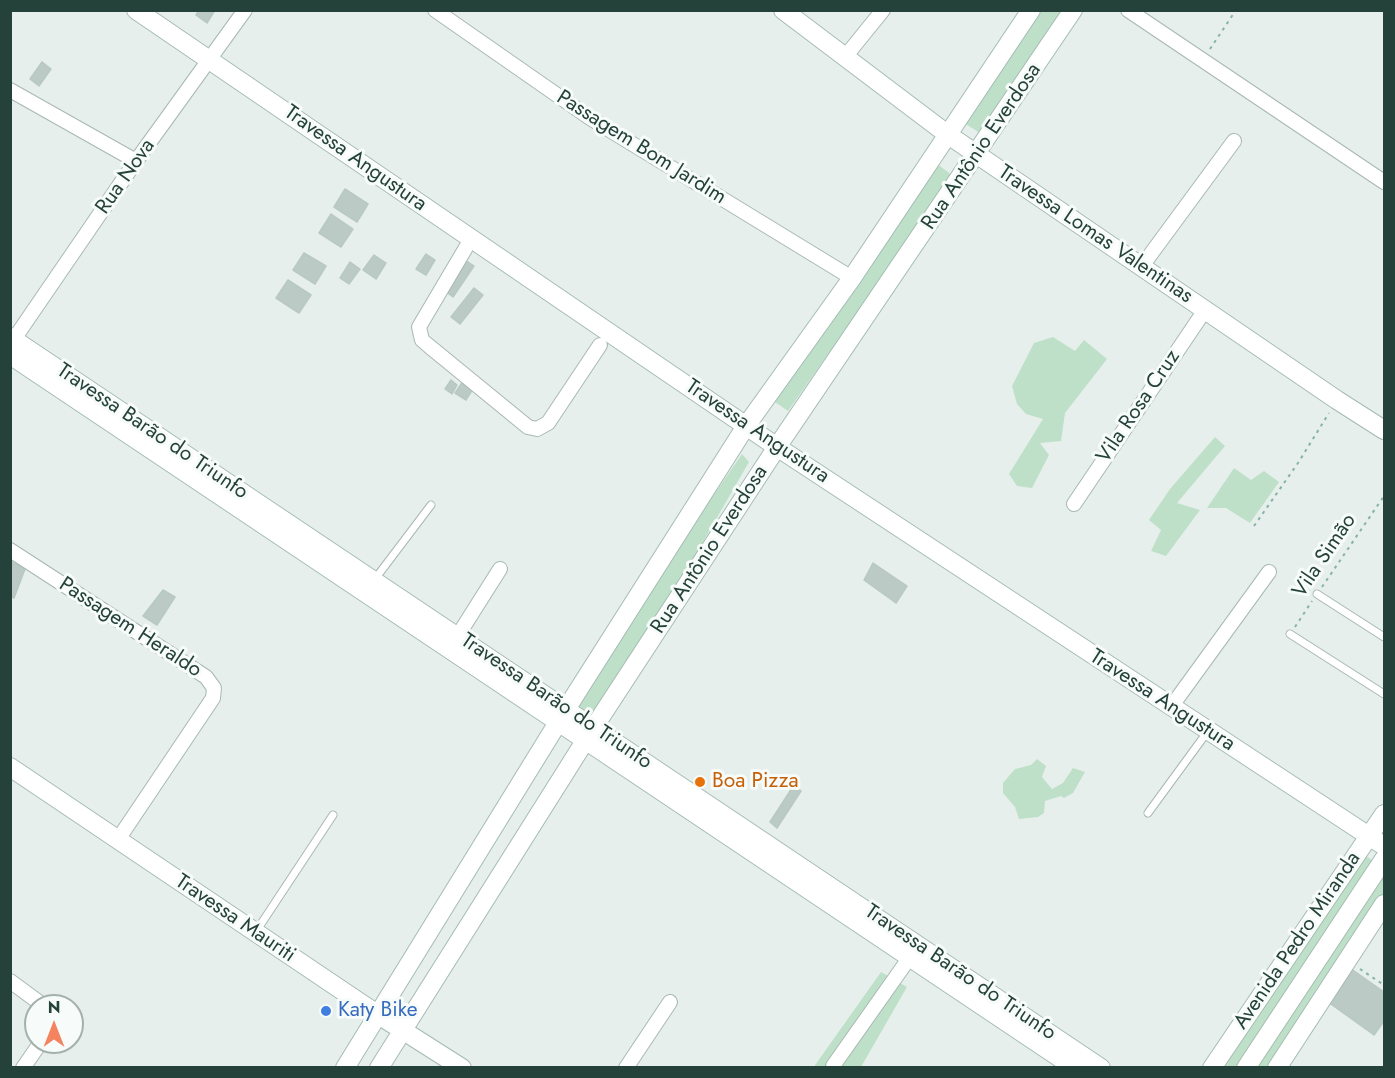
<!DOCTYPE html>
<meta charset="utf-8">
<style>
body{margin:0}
#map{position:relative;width:1395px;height:1078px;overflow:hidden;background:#e6efeb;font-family:Jost,sans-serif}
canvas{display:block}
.frame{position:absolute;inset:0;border:12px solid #24423a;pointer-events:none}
.north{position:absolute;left:24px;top:994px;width:60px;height:60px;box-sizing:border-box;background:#f7fbf9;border:2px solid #a3b1ad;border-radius:50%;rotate:0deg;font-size:16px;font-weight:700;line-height:24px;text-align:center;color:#24423a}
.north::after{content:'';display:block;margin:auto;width:21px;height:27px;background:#f4845f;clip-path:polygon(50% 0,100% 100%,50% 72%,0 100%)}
</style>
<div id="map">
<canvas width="1395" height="1078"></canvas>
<div class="frame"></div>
<div class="north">N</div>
</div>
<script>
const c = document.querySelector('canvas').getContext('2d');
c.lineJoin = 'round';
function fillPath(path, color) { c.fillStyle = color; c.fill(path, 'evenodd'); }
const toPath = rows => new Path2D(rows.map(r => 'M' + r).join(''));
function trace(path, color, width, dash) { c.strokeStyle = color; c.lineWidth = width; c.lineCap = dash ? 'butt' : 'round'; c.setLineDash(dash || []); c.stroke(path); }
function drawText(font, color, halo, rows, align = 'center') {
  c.font = font + ' Jost,sans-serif'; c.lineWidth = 6; c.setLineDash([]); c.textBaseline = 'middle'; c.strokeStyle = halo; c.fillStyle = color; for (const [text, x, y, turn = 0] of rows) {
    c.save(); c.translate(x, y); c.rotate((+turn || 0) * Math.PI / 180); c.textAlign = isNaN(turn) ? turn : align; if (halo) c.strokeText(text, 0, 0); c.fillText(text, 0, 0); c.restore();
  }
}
const green = toPath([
 [1040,11,1062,11,980,133,964,123],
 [936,163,953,176,788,411,775,402],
 [1053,337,1075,351,1084,340,1107,359,1065,413,1061,441,1040,443,1049,455,1032,488,1017,486,1009,474,1043,419,1026,414,1017,404,1012,386,1034,343],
 [1215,437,1225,446,1177,503,1200,510,1166,556,1151,551,1161,530,1149,520,1170,489],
 [742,454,749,462,601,719,570,703],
 [1234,468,1251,480,1264,471,1279,482,1250,523,1226,508,1207,508],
 [1037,759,1046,766,1042,777,1052,789,1063,783,1073,768,1085,772,1073,793,1064,798,1061,796,1045,801,1044,813,1038,817,1019,819,1015,807,1003,793,1003,783,1015,769,1031,765],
 [1362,853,1376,863,1240,1067,1217,1068],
 [1384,869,1384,896,1271,1067,1252,1068],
 [881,972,907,987,861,1067,813,1068]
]);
const building = toPath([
 [199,10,215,10,207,23,196,15,199,10],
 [42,62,51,69,39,86,30,79,42,62],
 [345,189,368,204,357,222,334,207,345,189],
 [331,214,353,229,341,247,319,233,331,214],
 [304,253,326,266,315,284,293,270,304,253],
 [426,254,435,260,426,275,416,269,426,254],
 [374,255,386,263,376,279,363,270,374,255],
 [465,260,474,266,453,297,445,291,465,260],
 [350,262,360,269,349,284,340,278,350,262],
 [288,280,311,295,299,313,276,298,288,280],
 [474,288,483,295,460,324,451,317,474,288],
 [451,380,457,385,452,394,445,389,451,380],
 [464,380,474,387,466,400,455,393,464,380],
 [10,561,25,569,14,598,10,596,10,561],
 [873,563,907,586,896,603,864,580,873,563],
 [163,590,175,597,157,625,143,616,163,590],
 [794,785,801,791,777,828,770,822,794,785],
 [1350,968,1384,992,1384,1021,1374,1035,1328,1002,1350,968]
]);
const path = toPath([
 [1210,49,1236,10],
 [1254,526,1298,463,1329,413],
 [1322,587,1384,496],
 [1295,627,1312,601],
 [1360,969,1384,985]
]);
const lane = toPath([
 [375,579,431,505],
 [1317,594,1384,637],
 [1290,634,1384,694],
 [1148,813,1208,731],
 [257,930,333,815]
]);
const street = toPath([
 [435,10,590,118,852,278],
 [1128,10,1384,182],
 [845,57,883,10],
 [10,90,136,161],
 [471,239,419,327,422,340,429,346,528,427,537,429,548,423,600,345],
 [1142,266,1234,141],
 [10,345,136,161,245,10],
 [1074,504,1205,310],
 [10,550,206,677,214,688,213,698,117,841],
 [457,637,500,569],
 [1171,707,1269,572],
 [10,981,44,1006],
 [833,1066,910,957],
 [23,1068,41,1042],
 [626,1068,670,1002]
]);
const secondary = toPath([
 [136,10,777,447,1384,846],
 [783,10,947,134,1337,400,1384,430],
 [10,337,1101,1068],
 [10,355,1075,1068],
 [10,767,377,1014,462,1068],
 [345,1068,570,703,746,426,852,278,1031,10],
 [379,1068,585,741,777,447,1073,10],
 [1212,1068,1384,814],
 [1246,1068,1384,859],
 [1277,1068,1384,904]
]);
const markers = [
 [700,782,6,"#e8710a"],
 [326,1011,6,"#3f7fe0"]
];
const streetNames = [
 ["Rua Antônio Everdosa",982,147,-56],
 ["Passagem Bom Jardim",641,148,32],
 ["Travessa Angustura",355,159,35],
 ["Rua Nova",126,177,-55],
 ["Travessa Lomas Valentinas",1095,235,34],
 ["Vila Rosa Cruz",1139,407,-56],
 ["Travessa Barão do Triunfo",152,432,34],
 ["Travessa Angustura",757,432,34],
 ["Rua Antônio Everdosa",710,550,-57],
 ["Vila Simão",1325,556,-56],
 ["Passagem Heraldo",130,628,33],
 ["Travessa Angustura",1162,701,33],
 ["Travessa Barão do Triunfo",556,702,34],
 ["Travessa Mauriti",235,919,34],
 ["Avenida Pedro Miranda",1298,941,-56],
 ["Travessa Barão do Triunfo",960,973,34]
];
const foodNames = [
 ["Boa Pizza",712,782]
];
const shopNames = [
 ["Katy Bike",338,1011]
];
fillPath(green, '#bfe0c8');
fillPath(building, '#bbcac4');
trace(building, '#b8c9c2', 1.5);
trace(lane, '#a8b8b2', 9);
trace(street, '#a8b8b2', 16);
trace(secondary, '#a4bbb3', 20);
trace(path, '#86b3a5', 2, [3, 4.5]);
trace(lane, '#fff', 7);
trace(street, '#fff', 14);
trace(secondary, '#fff', 18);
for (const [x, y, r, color] of markers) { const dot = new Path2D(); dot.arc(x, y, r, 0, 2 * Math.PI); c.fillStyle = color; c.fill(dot); trace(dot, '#f7fbf9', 2); }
drawText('21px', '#24423a', '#f7fbf9', streetNames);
drawText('21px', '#c56008', '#f7fbf9', foodNames, 'left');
drawText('21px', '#366cbe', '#f7fbf9', shopNames, 'left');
</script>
